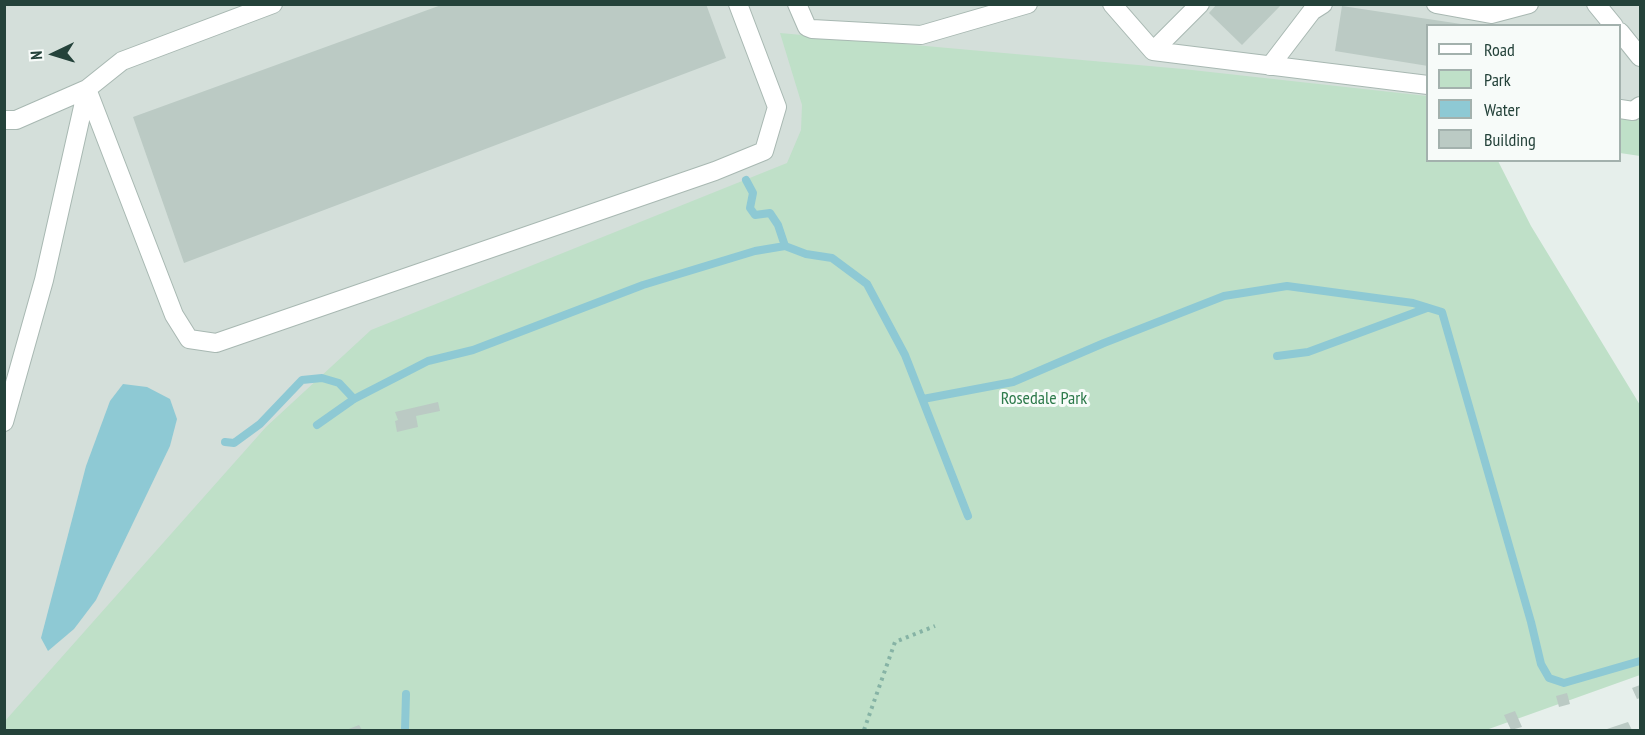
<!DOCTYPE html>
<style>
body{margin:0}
#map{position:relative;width:1645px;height:735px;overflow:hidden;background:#e6efeb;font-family:"PT Sans Narrow",sans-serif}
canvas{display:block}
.frame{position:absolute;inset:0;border:6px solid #24423a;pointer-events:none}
.legend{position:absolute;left:1426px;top:24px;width:195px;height:138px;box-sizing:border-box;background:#f7fbf9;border:2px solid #a3b1ad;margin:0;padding:8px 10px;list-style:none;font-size:18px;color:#24423a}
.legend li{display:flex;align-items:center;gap:12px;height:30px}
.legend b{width:30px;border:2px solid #a3b1ad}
.north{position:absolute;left:24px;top:24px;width:60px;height:60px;-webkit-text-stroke:4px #f7fbf9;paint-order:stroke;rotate:266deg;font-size:16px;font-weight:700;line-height:24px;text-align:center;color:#24423a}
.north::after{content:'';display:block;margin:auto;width:21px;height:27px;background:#24423a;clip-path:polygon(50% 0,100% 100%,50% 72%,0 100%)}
</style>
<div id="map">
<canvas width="1645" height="735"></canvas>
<div class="frame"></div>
<ul class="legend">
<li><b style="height:8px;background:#fff"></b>Road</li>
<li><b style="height:16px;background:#bfe0c8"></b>Park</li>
<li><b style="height:16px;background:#8ec9d4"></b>Water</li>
<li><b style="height:16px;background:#bbcac4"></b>Building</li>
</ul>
<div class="north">N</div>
</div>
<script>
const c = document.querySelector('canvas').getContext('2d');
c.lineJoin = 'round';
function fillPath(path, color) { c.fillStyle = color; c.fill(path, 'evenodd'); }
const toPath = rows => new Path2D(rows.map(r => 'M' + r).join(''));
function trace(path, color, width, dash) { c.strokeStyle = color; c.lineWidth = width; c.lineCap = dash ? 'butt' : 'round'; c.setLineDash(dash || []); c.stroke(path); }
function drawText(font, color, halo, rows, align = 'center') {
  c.font = font + ' "PT Sans Narrow",sans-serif'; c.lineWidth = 6; c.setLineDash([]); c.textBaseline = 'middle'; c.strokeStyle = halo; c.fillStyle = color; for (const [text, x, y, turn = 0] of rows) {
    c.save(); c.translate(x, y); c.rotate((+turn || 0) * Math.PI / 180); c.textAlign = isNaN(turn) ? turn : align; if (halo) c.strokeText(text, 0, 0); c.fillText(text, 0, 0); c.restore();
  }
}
const built = toPath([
 [4,5,1640,5,1640,132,1620,129,1620,26,1428,26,1427,105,812,106,803,172,5,730]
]);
const green = toPath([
 [780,33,1183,69,1427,96,1428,160,1498,161,1531,226,1640,405,1640,675,1486,730,5,730,5,721,266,427,371,330,787,163,801,130,802,105],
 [1620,118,1640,120,1640,156,1620,153]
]);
const water = toPath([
 [123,384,147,387,170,399,177,419,170,446,96,600,74,629,48,651,41,638,86,466,110,401]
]);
const stream = toPath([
 [746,180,753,193,750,208,755,215,770,213,778,225,785,246],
 [1277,356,1308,352,1427,308],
 [923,399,1013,382,1104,343,1224,296,1287,286,1413,303,1442,312,1531,622,1541,664,1549,678,1564,683,1640,661],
 [317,425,354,399,428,361,473,350,643,285,755,251,785,246,806,254,832,258,867,284,905,355,968,516],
 [225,442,234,443,260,424,302,380,322,378,339,383,354,399],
 [405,730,406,694]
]);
const building = toPath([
 [444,4,706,4,726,58,184,263,133,117],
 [1217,4,1282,4,1242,45,1209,13],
 [1342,6,1461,24,1461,26,1428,26,1428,66,1335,51],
 [438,402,440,411,416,416,418,427,397,432,395,421,398,420,395,412],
 [1640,685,1640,698,1637,699,1632,688],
 [1567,693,1570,704,1559,707,1556,696],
 [1515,711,1522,727,1511,730,1504,715],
 [1628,722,1632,730,1604,730],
 [359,725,362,730,346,730]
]);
const path = toPath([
 [864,730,895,642,935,626]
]);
const minor = toPath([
 [797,4,807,27,812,29,921,35,1028,4],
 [1112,4,1153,51,1428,85],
 [1436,4,1491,14,1529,4],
 [1596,4,1614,26],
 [1620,32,1640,57],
 [1153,51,1200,4],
 [1270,66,1312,11,1323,4],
 [87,89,174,315,189,339,216,343,715,171,764,151,777,107,738,4],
 [1620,109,1633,111,1640,106],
 [4,120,16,120,87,89,122,61,273,4],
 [4,422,44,280,87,89]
]);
const parkNames = [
 ["Rosedale Park",1044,399]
];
fillPath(built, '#d4dfda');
fillPath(green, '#bfe0c8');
fillPath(water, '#8ec9d4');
trace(stream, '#8ec9d4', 8);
fillPath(building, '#bbcac4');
trace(minor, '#a8b8b2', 20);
trace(path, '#86b3a5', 4, [3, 4.5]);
trace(minor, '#fff', 18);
drawText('18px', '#2d7a4b', '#f7fbf9', parkNames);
</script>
